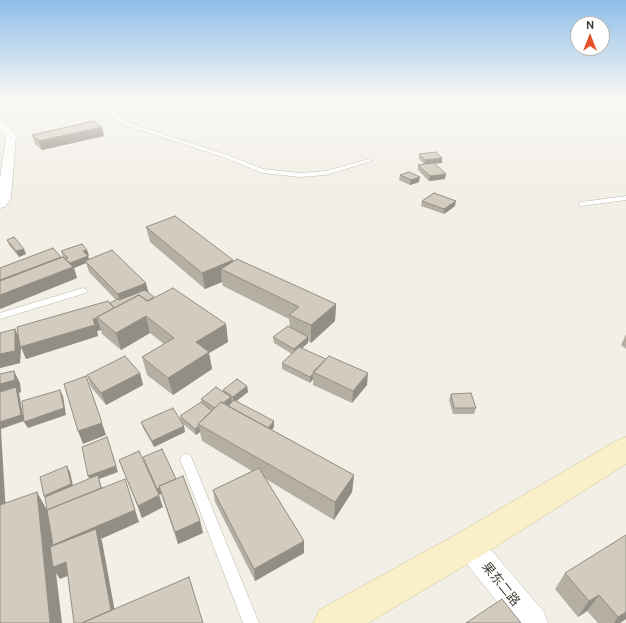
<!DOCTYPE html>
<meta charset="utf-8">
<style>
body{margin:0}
#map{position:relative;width:626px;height:623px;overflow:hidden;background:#f2efe7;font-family:Ubuntu,sans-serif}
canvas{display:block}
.north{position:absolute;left:570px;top:16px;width:40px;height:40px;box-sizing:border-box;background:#fff;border:1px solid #b4b3af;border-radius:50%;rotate:0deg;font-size:11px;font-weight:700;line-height:16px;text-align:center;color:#444037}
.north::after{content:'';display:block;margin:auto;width:14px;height:18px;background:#e4512c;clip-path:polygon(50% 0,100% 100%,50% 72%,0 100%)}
</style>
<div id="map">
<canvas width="626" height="623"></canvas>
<div class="north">N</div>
</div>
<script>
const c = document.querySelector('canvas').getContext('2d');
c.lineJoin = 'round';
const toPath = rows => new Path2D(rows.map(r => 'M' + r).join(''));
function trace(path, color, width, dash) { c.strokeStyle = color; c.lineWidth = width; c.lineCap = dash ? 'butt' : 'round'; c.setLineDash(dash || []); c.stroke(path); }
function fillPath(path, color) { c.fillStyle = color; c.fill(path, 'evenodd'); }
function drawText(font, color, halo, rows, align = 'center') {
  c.font = font + ' Ubuntu,"Noto Sans SC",sans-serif'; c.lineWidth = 3; c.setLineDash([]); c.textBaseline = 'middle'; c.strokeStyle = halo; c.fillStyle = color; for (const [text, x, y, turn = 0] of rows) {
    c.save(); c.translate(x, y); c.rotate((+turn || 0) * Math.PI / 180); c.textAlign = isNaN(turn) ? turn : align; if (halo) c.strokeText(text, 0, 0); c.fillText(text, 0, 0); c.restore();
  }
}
const lane = toPath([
 [92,99,97,99,126,122,230,156,263,169,300,173,326,171,369,159,372,161,326,175,300,177,262,173,226,158,122,124,92,99],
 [180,99,199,99,251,104,253,105,251,106,180,99],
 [626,196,626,200,581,206,578,204,581,202,626,196],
 [83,288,86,289,87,291,86,293,0,319,0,313,83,288],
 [186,454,190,455,192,459,259,623,243,623,180,459,182,455,186,454]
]);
const street = toPath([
 [0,120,4,121,16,136,11,198,5,207,0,208,0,178,6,136,0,130,0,120],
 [469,532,479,536,544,612,548,623,514,623,459,554,455,545,459,536,469,532]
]);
const secondary = toPath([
 [626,437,626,464,481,556,368,623,313,623,319,610,457,534,616,441,626,437]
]);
const wall = toPath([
 [102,127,104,136,42,150,35,144,32,135],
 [419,154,442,158,442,163,434,163,445,179,429,181,418,170,418,165,424,164,419,159],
 [400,175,419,182,410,185,399,180],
 [422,201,455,206,444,214,421,206],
 [146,227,233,260,234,261,336,304,335,321,311,343,308,341,308,343,302,348,367,385,352,403,313,385,313,379,310,383,282,369,282,363,292,354,274,343,273,337,290,327,289,319,223,286,222,282,205,289,150,242],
 [7,240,26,254,19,257,9,245],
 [61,251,89,255,88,256,89,259,149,293,154,298,226,324,228,342,209,353,212,369,173,395,147,375,142,357,164,344,150,333,121,350,102,334,101,330,97,331,98,336,26,359,21,347,20,363,0,368,0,333,19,337,110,303,116,300,89,272,86,263,74,268,77,278,0,309,0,268,61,257,62,258,63,257],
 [626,334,626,349,621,345],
 [140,373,143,385,106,405,91,387,87,375],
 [247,386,248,392,236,401,274,427,272,430,354,475,352,492,334,520,266,479,304,541,304,553,255,581,215,502,213,490,252,471,202,441,200,432,196,435,182,423,184,426,185,432,154,447,143,428,141,422,181,422,180,416,202,403,201,399,223,392,223,390],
 [451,394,476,408,474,414,453,414,449,400],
 [143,457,176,479,200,521,203,533,178,544,161,494,159,495,145,463],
 [119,460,163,507,142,518],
 [626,535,626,619,620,623,598,623,587,611,578,617,555,589,565,573]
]);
const shadedWall = toPath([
 [102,127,104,136,42,150,39,141],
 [442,158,442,163,424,165,425,160],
 [446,174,445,179,429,181,430,176],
 [420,177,419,182,410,185,411,180],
 [456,201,455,206,444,214,444,209],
 [24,249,26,254,19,257,16,251],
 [87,250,89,255,84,257,83,251],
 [88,256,90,262,85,261,86,263,74,268,77,278,0,309,0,295,70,263],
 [61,257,65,268,0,293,0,280],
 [233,260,235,276,221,269,222,282,205,289,202,273],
 [146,283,149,294,121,306,118,294],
 [336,304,335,321,311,343,311,325],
 [146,316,150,333,121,350,116,333],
 [97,318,101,330,97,331,98,336,26,359,21,347,20,363,0,368,0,354,15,329,21,341],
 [226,324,228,342,209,353,212,369,173,395,168,378,196,342],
 [308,337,308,343,294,355,294,349],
 [14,371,20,383,21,392,19,393,24,421,1,429,1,431,6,513,0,515,0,384],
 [140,373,143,385,106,405,101,393],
 [313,373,313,379,310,383,310,377],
 [368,373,367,385,352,403,353,391],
 [247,386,248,392,234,403,233,397],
 [90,388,106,435,83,444,78,431],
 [60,390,63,396,66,415,28,428,24,422],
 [231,397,232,403,217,415,216,409],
 [274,421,274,427,265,438,264,432],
 [184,426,185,432,154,447,152,441],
 [199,426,200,432,196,435,195,429],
 [107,437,118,472,99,479,105,498,50,519,55,566,66,562,72,574,60,579,56,573,62,623,50,623,37,492,49,514,91,482,88,476],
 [67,466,70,472,74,490,47,502,44,496],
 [354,475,352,492,334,520,335,502],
 [125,479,139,522,101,539,102,541,117,623,96,623,98,540,60,557,53,545],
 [160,488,161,494,159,495,157,489],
 [159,495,163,507,142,518,138,506],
 [200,521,203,533,178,544,175,532],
 [304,541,304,553,255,581,254,569],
 [599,595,587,611,578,617,589,601],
 [626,612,626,619,620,623,614,623,618,617]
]);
const building = toPath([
 [94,121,102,127,39,141,32,135,94,121],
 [436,152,442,158,425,160,419,154,436,152],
 [434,163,446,174,430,176,418,165,434,163],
 [409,172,420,177,411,180,400,175,409,172],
 [434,193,456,201,444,209,422,201,434,193],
 [175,216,233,260,202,273,146,227,175,216],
 [14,237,24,249,16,251,7,240,14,237],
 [82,244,87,250,83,251,88,256,70,263,65,259,68,258,61,251,82,244],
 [53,248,61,257,0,280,0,268,53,248],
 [112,250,146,283,118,294,85,261,112,250],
 [63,257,73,267,0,295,0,281,63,257],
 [237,259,336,304,311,325,289,315,299,307,221,269,237,259],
 [173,288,226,324,196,342,209,352,168,378,142,357,174,338,146,316,116,333,97,317,139,295,148,301,173,288],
 [145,290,154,297,147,301,139,295,114,308,110,303,118,299,119,300,145,290],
 [108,301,114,308,97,317,97,318,93,319,95,325,20,347,17,327,108,301],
 [288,326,308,337,294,349,273,337,288,326],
 [15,329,15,351,0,354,0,333,15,329],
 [299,347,326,359,310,377,282,363,299,347],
 [125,356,140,373,101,393,87,375,125,356],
 [329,356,368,373,353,391,313,372,329,356],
 [14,371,15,380,0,384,0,374,14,371],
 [86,376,102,423,78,431,64,384,86,376],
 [237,379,247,386,233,397,223,390,237,379],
 [16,387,21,415,0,422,0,392,16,387],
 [216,387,231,397,223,403,221,402,215,408,201,399,216,387],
 [60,390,64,408,24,422,22,401,60,390],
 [471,393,476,408,454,408,451,394,471,393],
 [234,400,274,421,268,428,228,406,234,400],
 [201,402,212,411,198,424,199,426,195,429,180,416,201,402],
 [221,402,354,475,335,502,198,424,221,402],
 [173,408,184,426,152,441,141,422,173,408],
 [107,437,116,466,88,476,82,447,107,437],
 [162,449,176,479,159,486,160,488,157,489,143,457,162,449],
 [139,451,159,495,138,506,119,460,139,451],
 [67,466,71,484,44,496,40,477,67,466],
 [259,468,304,541,254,569,213,490,259,468],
 [98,475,101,488,47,510,45,497,98,475],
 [183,476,200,521,175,532,159,486,183,476],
 [125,479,135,510,53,545,47,510,125,479],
 [37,492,50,623,0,623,0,505,37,492],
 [96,529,111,610,82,623,74,623,66,562,53,567,50,547,96,529],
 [626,535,626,612,618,617,599,595,589,601,565,573,626,535],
 [189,577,203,623,82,623,189,577],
 [502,599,521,623,466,623,502,599]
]);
const nearStreetnames = [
 ["果东二路",501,584,51]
];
trace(lane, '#bcb7ab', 1);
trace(street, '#bcb7ab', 1);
trace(secondary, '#cdc39b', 1);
fillPath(lane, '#fff');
fillPath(street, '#fff');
fillPath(secondary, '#f9f0ca');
fillPath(wall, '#b5afa3');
fillPath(shadedWall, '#938e85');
fillPath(building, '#d2cbbe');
trace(building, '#938e85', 1);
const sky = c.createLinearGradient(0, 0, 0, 186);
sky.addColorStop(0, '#8fbee8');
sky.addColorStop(0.53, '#f9f8f4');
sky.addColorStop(1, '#f9f8f400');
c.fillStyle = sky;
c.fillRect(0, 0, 626, 186);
drawText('13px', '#444037', '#fff', nearStreetnames);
</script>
